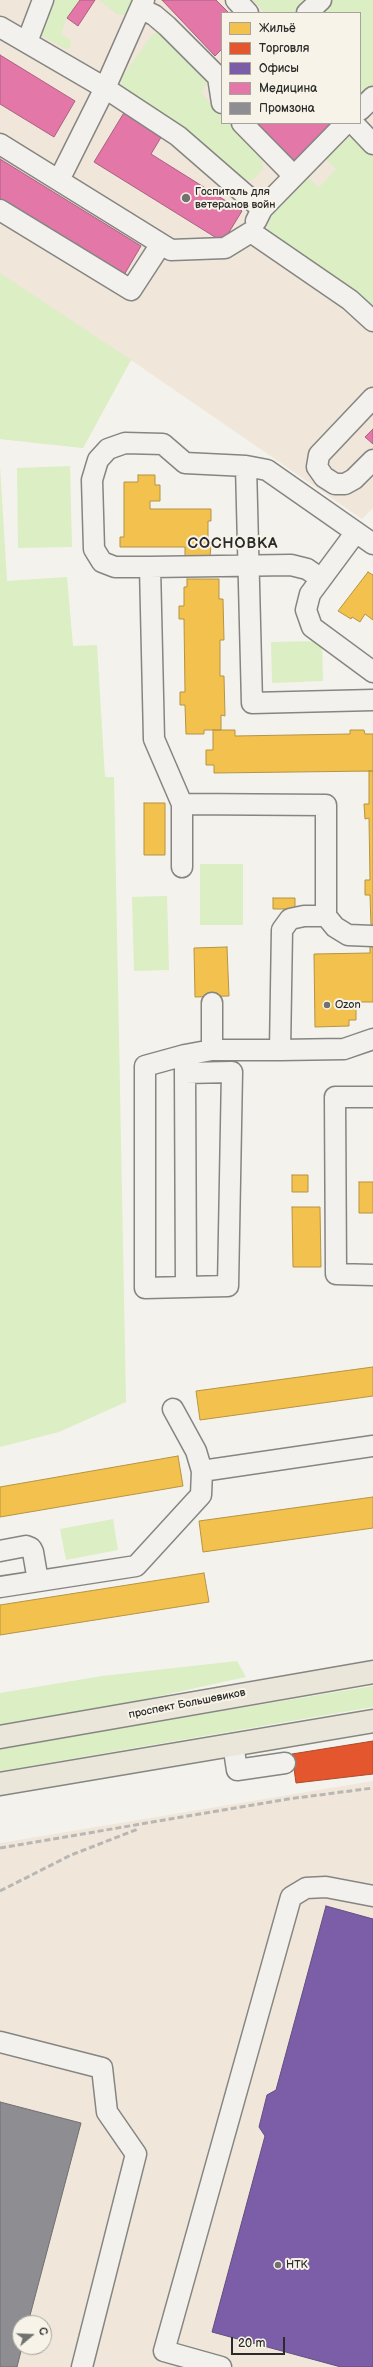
<!DOCTYPE html>
<meta charset="utf-8">
<style>
body{margin:0}
#map{position:relative;width:373px;height:2367px;overflow:hidden;background:#f4f2ec;font-family:"Balsamiq Sans",sans-serif}
canvas{display:block}
.legend{position:absolute;left:221px;top:12px;width:140px;height:112px;box-sizing:border-box;background:#f7f3e8;border:1px solid #a5a39c;margin:0;padding:5px 7px;list-style:none;font-size:12px;color:#2b2b2b}
.legend li{display:flex;align-items:center;gap:8px;height:20px}
.legend b{width:20px;border:1px solid #a5a39c}
.north{position:absolute;left:12px;top:2315px;width:40px;height:40px;box-sizing:border-box;background:#f7f3e8;border:1px solid #a5a39c;border-radius:50%;rotate:71deg;font-size:11px;font-weight:700;line-height:16px;text-align:center;color:#2b2b2b}
.north::after{content:'';display:block;margin:auto;width:14px;height:18px;background:#71716f;clip-path:polygon(50% 0,100% 100%,50% 72%,0 100%)}
.scale{position:absolute;left:231px;top:2337px;width:54px;height:18px;box-sizing:border-box;border:2px solid #2b2b2b;border-top:0;padding-left:5px;font-size:12px;line-height:14px;white-space:nowrap;color:#2b2b2b;-webkit-text-stroke:3px #f7f3e8;paint-order:stroke}
</style>
<div id="map">
<canvas width="373" height="2367"></canvas>
<ul class="legend">
<li><b style="height:11px;background:#f2c14e"></b>Жильё</li>
<li><b style="height:11px;background:#e4572e"></b>Торговля</li>
<li><b style="height:11px;background:#7b5ea7"></b>Офисы</li>
<li><b style="height:11px;background:#e377a8"></b>Медицина</li>
<li><b style="height:11px;background:#8d8d92"></b>Промзона</li>
</ul>
<div class="north">С</div>
<div class="scale">20 m</div>
</div>
<script>
const c = document.querySelector('canvas').getContext('2d');
c.lineJoin = 'round';
function fillPath(path, color) { c.fillStyle = color; c.fill(path, 'evenodd'); }
const toPath = rows => new Path2D(rows.map(r => 'M' + r).join(''));
function trace(path, color, width, dash) { c.strokeStyle = color; c.lineWidth = width; c.lineCap = dash ? 'butt' : 'round'; c.setLineDash(dash || []); c.stroke(path); }
function drawText(font, color, halo, rows, align = 'center') {
  c.font = font + ' "Balsamiq Sans",sans-serif'; c.lineWidth = 4; c.setLineDash([]); c.textBaseline = 'middle'; c.strokeStyle = halo; c.fillStyle = color; for (const [text, x, y, turn = 0] of rows) {
    c.save(); c.translate(x, y); c.rotate((+turn || 0) * Math.PI / 180); c.textAlign = isNaN(turn) ? turn : align; if (halo) c.strokeText(text, 0, 0); c.fillText(text, 0, 0); c.restore();
  }
}
const built = toPath([
 [0,0,373,0,373,508,362,519,131,360,83,448,0,439],
 [222,13,360,13,360,123,222,123],
 [373,1781,373,2367,0,2367,0,1843],
 [20,2323,44,2323,44,2347,20,2347]
]);
const green = toPath([
 [51,0,80,0,67,18,61,34,71,40,70,48,66,49,38,34],
 [99,0,135,0,128,12,123,15,117,14],
 [253,0,373,0,373,85,361,97,360,95,360,13,265,13],
 [157,32,207,83,201,93,222,115,222,123,230,123,262,157,263,169,254,179,244,181,125,90,121,84,122,77,152,35],
 [351,136,357,136,373,151,373,309,272,239,267,231,268,223,277,208,308,177,319,188,336,169,326,159],
 [0,273,131,360,83,448,0,439],
 [0,466,7,581,67,577,73,646,97,645,105,777,114,777,126,1402,59,1432,0,1447],
 [70,466,72,547,18,548,17,468],
 [322,641,323,681,272,683,271,642],
 [200,864,243,864,243,925,200,925],
 [167,896,169,970,134,971,132,897],
 [113,1519,118,1550,66,1560,60,1529],
 [237,1661,246,1677,105,1708,0,1725,0,1693,102,1676],
 [373,1686,373,1707,0,1771,0,1748]
]);
const homes = toPath([
 [138,475,155,475,155,485,160,485,160,501,150,501,150,509,211,509,211,521,208,521,208,545,211,545,210,557,185,560,185,547,120,547,120,537,124,537,124,482,138,482,138,475],
 [368,572,373,575,373,620,365,614,360,622,352,617,351,619,338,611,368,572],
 [187,579,219,579,219,599,223,599,224,640,220,640,220,676,224,676,225,716,221,715,221,730,204,730,204,734,186,734,185,705,180,705,180,692,185,692,184,619,179,619,179,606,184,606,184,587,187,587,187,579],
 [213,730,235,730,235,736,350,734,350,730,364,730,365,734,373,734,373,771,214,773,214,765,206,765,206,750,213,750,213,730],
 [369,771,373,771,373,926,371,926,370,895,365,895,365,880,370,880,369,818,365,819,364,804,369,804,369,771],
 [144,803,165,803,165,855,144,855,144,803],
 [273,898,295,898,295,909,273,909,273,898],
 [370,945,373,945,373,1002,356,1002,356,1020,349,1020,349,1026,315,1027,314,954,370,953,370,945],
 [227,947,229,996,195,997,194,948,227,947],
 [292,1175,308,1175,308,1192,292,1192,292,1175],
 [359,1182,373,1182,373,1213,359,1213,359,1182],
 [292,1207,320,1207,321,1267,293,1267,292,1207],
 [373,1367,373,1396,200,1420,196,1391,373,1367],
 [178,1456,183,1486,0,1517,0,1487,178,1456],
 [373,1497,373,1528,203,1552,199,1521,373,1497],
 [204,1573,209,1602,0,1635,0,1605,204,1573]
]);
const shops = toPath([
 [373,1741,373,1774,296,1783,292,1754,373,1741]
]);
const offices = toPath([
 [326,1906,373,1919,373,2367,341,2367,212,2332,265,2136,259,2127,267,2095,276,2090,326,1906]
]);
const health = toPath([
 [80,0,95,0,78,26,67,18,80,0],
 [162,0,216,0,229,13,222,13,222,49,215,56,162,0],
 [0,55,75,101,54,137,0,104,0,55],
 [125,111,163,134,151,154,242,211,223,242,94,162,125,111],
 [253,123,336,123,293,164,253,123],
 [0,159,141,246,124,275,0,199,0,159],
 [373,429,373,444,365,437,373,429]
]);
const industry = toPath([
 [0,2102,81,2123,28,2323,20,2323,20,2347,22,2347,17,2367,0,2367,0,2102]
]);
const minor = toPath([
 [236,0,248,13],
 [141,9,154,15,167,26,218,77,222,103],
 [307,13,321,0],
 [0,27,105,88,178,136,262,209],
 [27,42,43,0],
 [360,110,373,97],
 [242,123,293,175],
 [353,123,373,144],
 [0,144,171,250,225,248,251,232,350,300,373,321],
 [59,180,105,88,144,0],
 [0,210,131,290,161,244],
 [256,221,262,209,346,123],
 [373,398,319,455,317,467,324,477,335,484,345,484,354,479,373,460],
 [246,466,267,470,373,544],
 [356,532,310,594,306,610,312,627,373,672],
 [150,567,291,565,307,569,320,578],
 [373,700,252,703,246,466,185,463,163,444,125,443,108,449,98,460,92,480,94,549,102,562,115,567,150,567,154,739,182,804,326,805,326,916,304,916,290,919,282,930,280,1050,344,1049,373,1039],
 [182,804,182,867],
 [326,916,335,927,348,935,373,936],
 [212,1003,212,1050,280,1050],
 [185,1055,185,1073,232,1072,228,1286,145,1288,145,1066,185,1055,212,1050],
 [185,1073,186,1287],
 [373,1097,335,1097,336,1274,373,1275],
 [173,1409,196,1451,202,1471],
 [0,1551,26,1546,31,1548,33,1552,38,1581],
 [0,1587,136,1566,201,1495,202,1471,373,1446],
 [233,1744,237,1770,285,1763],
 [0,2042,102,2068,107,2112,136,2154,82,2367],
 [221,2367,164,2351,291,1897,306,1888,326,1887,373,1896]
]);
const major = toPath([
 [0,1737,373,1672],
 [0,1784,373,1721]
]);
const rail = toPath([
 [0,1848,288,1799,373,1788],
 [0,1891,71,1855,138,1829]
]);
const markers = [
 [186,198,5,"#71716f"],
 [327,1005,4,"#71716f"],
 [278,2265,4,"#71716f"]
];
const poiNames = [
 ["Госпиталь для",195,192],
 ["ветеранов войн",195,205],
 ["Ozon",335,1005],
 ["НТК",286,2265]
];
const streetNames = [
 ["проспект Большевиков",187,1704,-11]
];
const districtNames = [
 ["СОСНОВКА",233,544]
];
fillPath(built, '#f0e6d9');
fillPath(green, '#dbeec4');
fillPath(homes, '#f2c14e');
trace(homes, '#b69444', 1);
fillPath(shops, '#e4572e');
trace(shops, '#ac4a2d', 1);
fillPath(offices, '#7b5ea7');
trace(offices, '#634f82', 1);
fillPath(health, '#e377a8');
trace(health, '#ac6082', 1);
fillPath(industry, '#8d8d92');
trace(industry, '#707073', 1);
trace(minor, '#858582', 23);
trace(major, '#858582', 25);
trace(minor, '#f2f1ed', 20);
trace(major, '#ebe6da', 22);
trace(rail, '#b8b7b5', 3, [6, 3]);
for (const [x, y, r, color] of markers) { const dot = new Path2D(); dot.arc(x, y, r, 0, 2 * Math.PI); c.fillStyle = color; c.fill(dot); trace(dot, '#f7f3e8', 1.5); }
drawText('11px', '#2b2b2b', '#f7f3e8', poiNames, 'left');
drawText('11px', '#2b2b2b', '#f7f3e8', streetNames);
c.letterSpacing = '1px';
drawText('bold 15px', '#2b2b2b', '#f7f3e8', districtNames);
c.letterSpacing = '0px';
</script>
